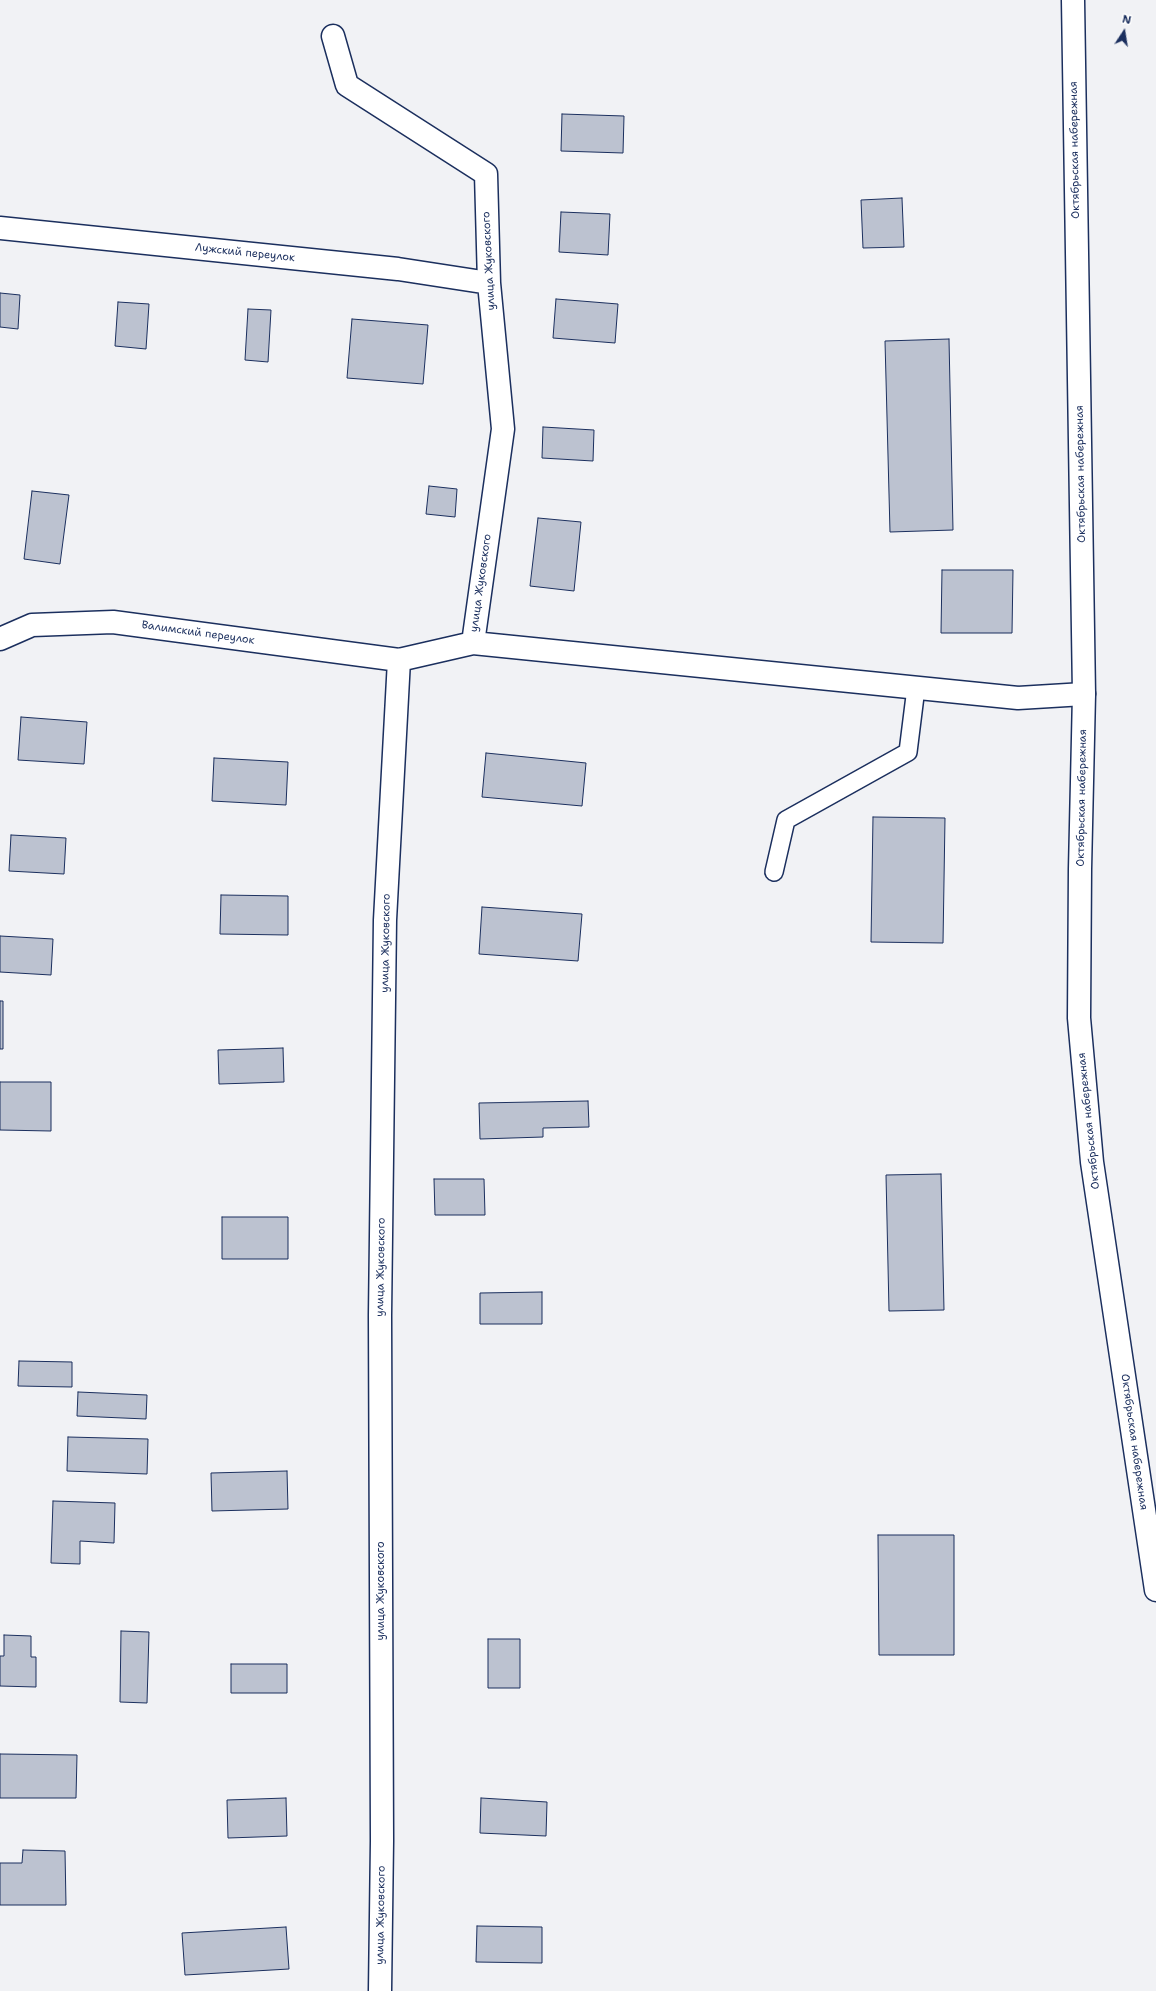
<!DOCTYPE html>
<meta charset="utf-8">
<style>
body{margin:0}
#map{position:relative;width:1156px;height:1991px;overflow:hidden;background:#f1f2f5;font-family:"Shantell Sans",sans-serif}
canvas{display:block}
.north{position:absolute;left:1104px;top:12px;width:40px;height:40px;-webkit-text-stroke:3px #fff;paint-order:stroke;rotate:12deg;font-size:11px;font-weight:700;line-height:16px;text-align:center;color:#1b2f5e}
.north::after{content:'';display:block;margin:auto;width:14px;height:18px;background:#1b2f5e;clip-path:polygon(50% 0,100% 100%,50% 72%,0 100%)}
</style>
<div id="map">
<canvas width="1156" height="1991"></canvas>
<div class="north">N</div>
</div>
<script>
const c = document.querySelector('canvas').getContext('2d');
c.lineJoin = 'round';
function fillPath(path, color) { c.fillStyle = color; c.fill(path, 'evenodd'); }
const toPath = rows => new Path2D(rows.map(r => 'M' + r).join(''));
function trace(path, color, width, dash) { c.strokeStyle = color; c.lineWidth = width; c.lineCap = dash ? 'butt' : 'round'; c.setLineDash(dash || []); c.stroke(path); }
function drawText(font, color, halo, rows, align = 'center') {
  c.font = font + ' "Shantell Sans",sans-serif'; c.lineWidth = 3; c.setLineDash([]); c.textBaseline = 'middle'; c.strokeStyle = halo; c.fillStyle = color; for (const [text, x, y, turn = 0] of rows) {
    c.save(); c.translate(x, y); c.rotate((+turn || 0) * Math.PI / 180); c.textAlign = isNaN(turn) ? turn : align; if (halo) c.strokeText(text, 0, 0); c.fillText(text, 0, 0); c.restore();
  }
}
const building = toPath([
 [562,114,624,116,623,153,561,151,562,114],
 [902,198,904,247,863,248,861,200,902,198],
 [561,212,610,214,608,255,559,252,561,212],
 [0,293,20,295,18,329,0,327,0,293],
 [556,299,618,304,615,343,553,338,556,299],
 [118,302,149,304,146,349,115,346,118,302],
 [248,309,271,310,268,362,245,360,248,309],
 [352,319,428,325,423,384,347,378,352,319],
 [949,339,953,530,890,532,885,341,949,339],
 [543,427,594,430,593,461,542,458,543,427],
 [429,486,457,489,455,517,426,514,429,486],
 [32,491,69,495,60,564,24,559,32,491],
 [538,518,581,522,574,591,530,586,538,518],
 [942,570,1013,570,1012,633,941,633,942,570],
 [21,717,87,722,84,764,18,760,21,717],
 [486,753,586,763,582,806,482,797,486,753],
 [214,758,288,762,286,805,212,801,214,758],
 [873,817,945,818,943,943,871,942,873,817],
 [11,835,66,838,64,874,9,871,11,835],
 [221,895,288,896,288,935,220,934,221,895],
 [482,907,582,914,578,961,479,954,482,907],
 [0,936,53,939,51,975,0,972,0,936],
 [0,1001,3,1001,3,1049,0,1049,0,1001],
 [283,1048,284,1082,219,1084,218,1050,283,1048],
 [0,1082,51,1082,51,1131,0,1130,0,1082],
 [588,1101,589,1127,543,1128,543,1137,480,1139,479,1103,588,1101],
 [941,1174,944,1310,889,1311,886,1175,941,1174],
 [434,1179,484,1179,485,1215,435,1215,434,1179],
 [222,1217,288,1217,288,1259,222,1259,222,1217],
 [542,1292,542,1324,480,1324,480,1293,542,1292],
 [19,1361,72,1362,72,1387,18,1386,19,1361],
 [78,1392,147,1395,146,1419,77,1416,78,1392],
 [68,1437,148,1439,147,1474,67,1471,68,1437],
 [287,1471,288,1509,212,1511,211,1473,287,1471],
 [53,1501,115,1503,114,1543,80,1541,80,1564,51,1563,53,1501],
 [878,1535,954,1535,954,1655,879,1655,878,1535],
 [121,1631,149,1632,147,1703,120,1702,121,1631],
 [4,1635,31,1636,31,1657,36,1657,36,1687,0,1686,0,1656,4,1656,4,1635],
 [488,1639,520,1639,520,1688,488,1688,488,1639],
 [231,1664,287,1664,287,1693,231,1693,231,1664],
 [0,1754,77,1755,76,1798,0,1798,0,1754],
 [286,1798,287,1836,228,1838,227,1800,286,1798],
 [481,1798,547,1802,546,1836,480,1833,481,1798],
 [23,1850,65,1851,66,1905,0,1905,0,1863,22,1863,23,1850],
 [477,1926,542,1927,542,1963,476,1962,477,1926],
 [286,1927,289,1969,185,1975,182,1933,286,1927]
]);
const service = toPath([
 [774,872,786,820,908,752,916,688]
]);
const minor = toPath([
 [333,36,347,85,486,174,489,283,503,429,473,643,399,660,385,920,380,1315,382,1841,380,1991],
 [0,228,398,269,489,283],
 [0,639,32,625,113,622,399,660],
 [473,643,1018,698,1084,694]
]);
const primary = toPath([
 [1073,0,1084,694,1080,869,1079,1018,1092,1162,1156,1590]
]);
const streetNames = [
 ["Октябрьская набережная",1075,150,-91],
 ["Лужский переулок",245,253,6],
 ["улица Жуковского",489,261,-93],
 ["Октябрьская набережная",1081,474,-91],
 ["улица Жуковского",481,583,-82],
 ["Валимский переулок",198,633,8],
 ["Октябрьская набережная",1082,798,-89],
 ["улица Жуковского",386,943,-89],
 ["Октябрьская набережная",1089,1121,-96],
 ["улица Жуковского",381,1267,-89],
 ["Октябрьская набережная",1134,1442,82],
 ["улица Жуковского",381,1591,-90],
 ["улица Жуковского",381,1915,-89]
];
fillPath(building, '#bcc2d0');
trace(building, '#1b2f5e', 1);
trace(service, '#1b2f5e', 20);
trace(minor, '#1b2f5e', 25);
trace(primary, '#1b2f5e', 25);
trace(service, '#fff', 17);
trace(minor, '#fff', 22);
trace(primary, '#fff', 22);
drawText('11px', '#1b2f5e', '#fff', streetNames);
</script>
